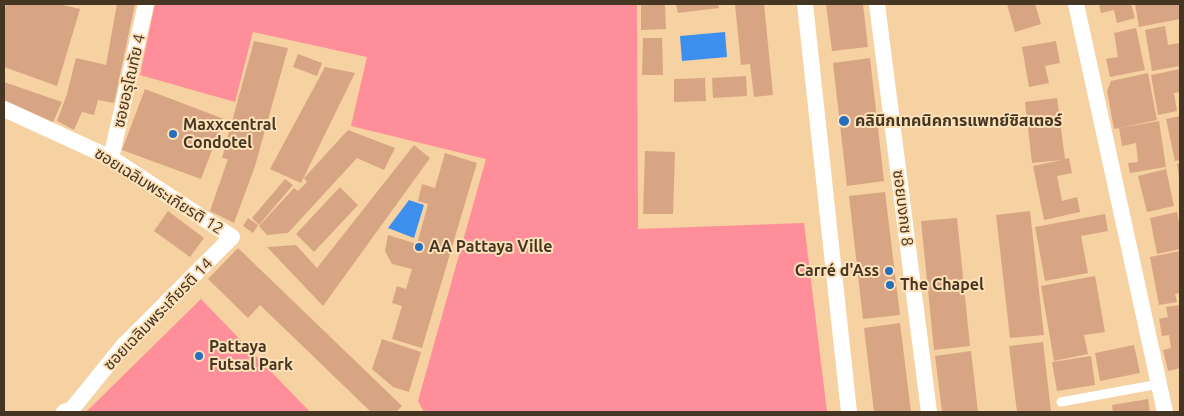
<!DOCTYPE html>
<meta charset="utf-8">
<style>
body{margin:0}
#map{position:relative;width:1184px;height:416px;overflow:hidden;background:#f6d1a1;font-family:Ubuntu,sans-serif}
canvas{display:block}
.frame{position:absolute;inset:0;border:5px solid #443622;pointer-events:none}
</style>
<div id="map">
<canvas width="1184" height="416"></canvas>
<div class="frame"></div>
</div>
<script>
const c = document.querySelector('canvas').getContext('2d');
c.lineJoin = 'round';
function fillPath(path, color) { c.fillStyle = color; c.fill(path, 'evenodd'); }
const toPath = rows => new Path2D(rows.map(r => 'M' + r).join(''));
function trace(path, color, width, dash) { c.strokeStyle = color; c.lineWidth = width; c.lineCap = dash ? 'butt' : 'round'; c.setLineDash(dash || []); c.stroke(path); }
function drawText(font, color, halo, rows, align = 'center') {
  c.font = font + ' Ubuntu,"Noto Sans Thai",sans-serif'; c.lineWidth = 4; c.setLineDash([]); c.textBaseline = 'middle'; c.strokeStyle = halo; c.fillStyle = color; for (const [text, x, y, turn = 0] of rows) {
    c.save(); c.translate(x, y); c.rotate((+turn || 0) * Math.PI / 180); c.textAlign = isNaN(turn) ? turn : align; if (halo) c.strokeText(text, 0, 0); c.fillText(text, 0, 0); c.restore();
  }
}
const green = toPath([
 [155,4,637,4,638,229,804,223,827,412,424,412,418,401,486,159,351,126,367,57,253,32,235,102,140,75],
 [201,299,310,412,86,412]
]);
const water = toPath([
 [725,32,727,57,682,61,680,36],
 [409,200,424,205,414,238,388,228]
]);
const building = toPath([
 [6,4,59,4,80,9,57,86,4,67,4,14],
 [117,4,135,4,114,103,98,100,94,115,82,112,74,130,57,121,67,94,76,58,106,65],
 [676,4,718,4,719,8,678,13],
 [735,4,764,4,773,95,754,97,750,64,741,65],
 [826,4,863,4,868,47,832,51],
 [1007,4,1035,4,1041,24,1015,32],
 [1099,4,1131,4,1135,18,1117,23,1114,10,1101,13],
 [1135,4,1180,4,1180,19,1139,27],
 [641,5,665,5,666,29,641,30],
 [1165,26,1168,45,1180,43,1180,66,1152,71,1145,30],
 [1136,28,1145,70,1110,77,1106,59,1118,57,1114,33],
 [643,38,662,38,663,75,642,75],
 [254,41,288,48,255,166,234,223,210,211,228,159,222,158],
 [1056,41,1060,63,1045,66,1049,83,1029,87,1022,47],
 [298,54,322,63,317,76,293,67],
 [870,58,884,181,847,186,833,63],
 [325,67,355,73,301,183,270,169],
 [1180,69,1180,92,1174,93,1177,111,1158,115,1151,75],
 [1148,73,1157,120,1114,129,1107,91,1111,81],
 [746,76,747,96,713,98,712,78],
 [705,78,706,101,674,102,674,79],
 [4,82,62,102,53,122,4,100],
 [145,89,224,119,201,179,122,150],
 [1057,98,1065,159,1069,158,1072,173,1057,176,1062,201,1077,197,1080,212,1044,220,1033,166,1062,160,1032,163,1025,102],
 [1180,116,1180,160,1175,161,1166,119],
 [1159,121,1166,167,1130,173,1128,163,1138,162,1136,143,1122,146,1119,128],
 [348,130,395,148,384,170,357,158,288,233,267,235,259,226,294,188,298,191,307,182,304,178],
 [414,145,430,158,323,306,267,247,296,245,317,268],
 [645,151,675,152,673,214,643,214],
 [445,153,477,163,422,348,392,339,402,306,392,303,397,286,406,289,412,269,392,264,385,251,388,235,417,244,428,204,418,201,422,184,435,188],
 [1180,163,1180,178,1179,178,1177,164],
 [1166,169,1174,206,1147,212,1138,176],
 [285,179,293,185,259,225,252,218],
 [340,187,358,205,314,252,296,234],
 [885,192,900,315,863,319,849,196],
 [168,211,204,238,190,257,154,231],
 [1030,211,1044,335,1010,338,996,215],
 [1177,212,1180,228,1180,249,1157,254,1150,218],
 [1105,214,1108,231,1081,236,1088,273,1045,281,1035,227],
 [248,218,258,225,253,233,243,226],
 [957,218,970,346,934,350,921,221],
 [238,248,402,406,396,412,371,412,260,305,248,318,208,279],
 [1180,251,1180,293,1175,294,1177,302,1159,305,1150,257],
 [1095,276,1105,332,1084,335,1088,354,1054,361,1041,286],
 [1180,305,1180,368,1168,371,1163,350,1171,348,1169,335,1162,336,1159,319,1168,317,1166,307],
 [900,323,911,412,874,412,864,328],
 [382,339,421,352,409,392,393,387,372,369],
 [1043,342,1051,412,1017,412,1009,346],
 [1134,345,1140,373,1100,381,1095,353],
 [971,351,978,412,942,412,935,356],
 [1091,356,1095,385,1057,391,1052,362],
 [1148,399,1150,412,1113,412,1112,405]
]);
const lane = toPath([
 [1061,402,1159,384]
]);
const street = toPath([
 [805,4,849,412],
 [877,4,929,412],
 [1076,4,1165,412],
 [4,109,111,158,232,237,123,346,72,409,64,412],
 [111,158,146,4]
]);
const markers = [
 [844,121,6,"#266ebe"],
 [173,134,5,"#266ebe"],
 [419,247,5,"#266ebe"],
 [889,271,5,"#266ebe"],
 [890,285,5,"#266ebe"],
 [199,356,5,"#266ebe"]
];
const streetNames = [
 ["ซอยอรุโณทัย 4",129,81,-77],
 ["ซอยเฉลิมพระเกียรติ 12",159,191,32],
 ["ซอยบงกช 8",903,208,83],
 ["ซอยเฉลิมพระเกียรติ 14",158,314,-46]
];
const poiNames = [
 ["คลินิกเทคนิคการแพทย์ซิสเตอร์",855,121],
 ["Maxxcentral",183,125],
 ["Condotel",183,143],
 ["AA Pattaya Ville",429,247],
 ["Carré d'Ass",879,271,"right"],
 ["The Chapel",900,285],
 ["Pattaya",209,347],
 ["Futsal Park",209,365]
];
fillPath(green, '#fe8e99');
fillPath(water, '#3c8fef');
fillPath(building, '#d8a584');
trace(lane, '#fff', 9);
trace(street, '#fff', 16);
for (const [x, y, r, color] of markers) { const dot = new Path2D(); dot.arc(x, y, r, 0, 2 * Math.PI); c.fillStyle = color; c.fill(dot); trace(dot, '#fee0b9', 2); }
drawText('16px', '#443622', '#fee0b9', streetNames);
drawText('bold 16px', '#443622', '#fee0b9', poiNames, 'left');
</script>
